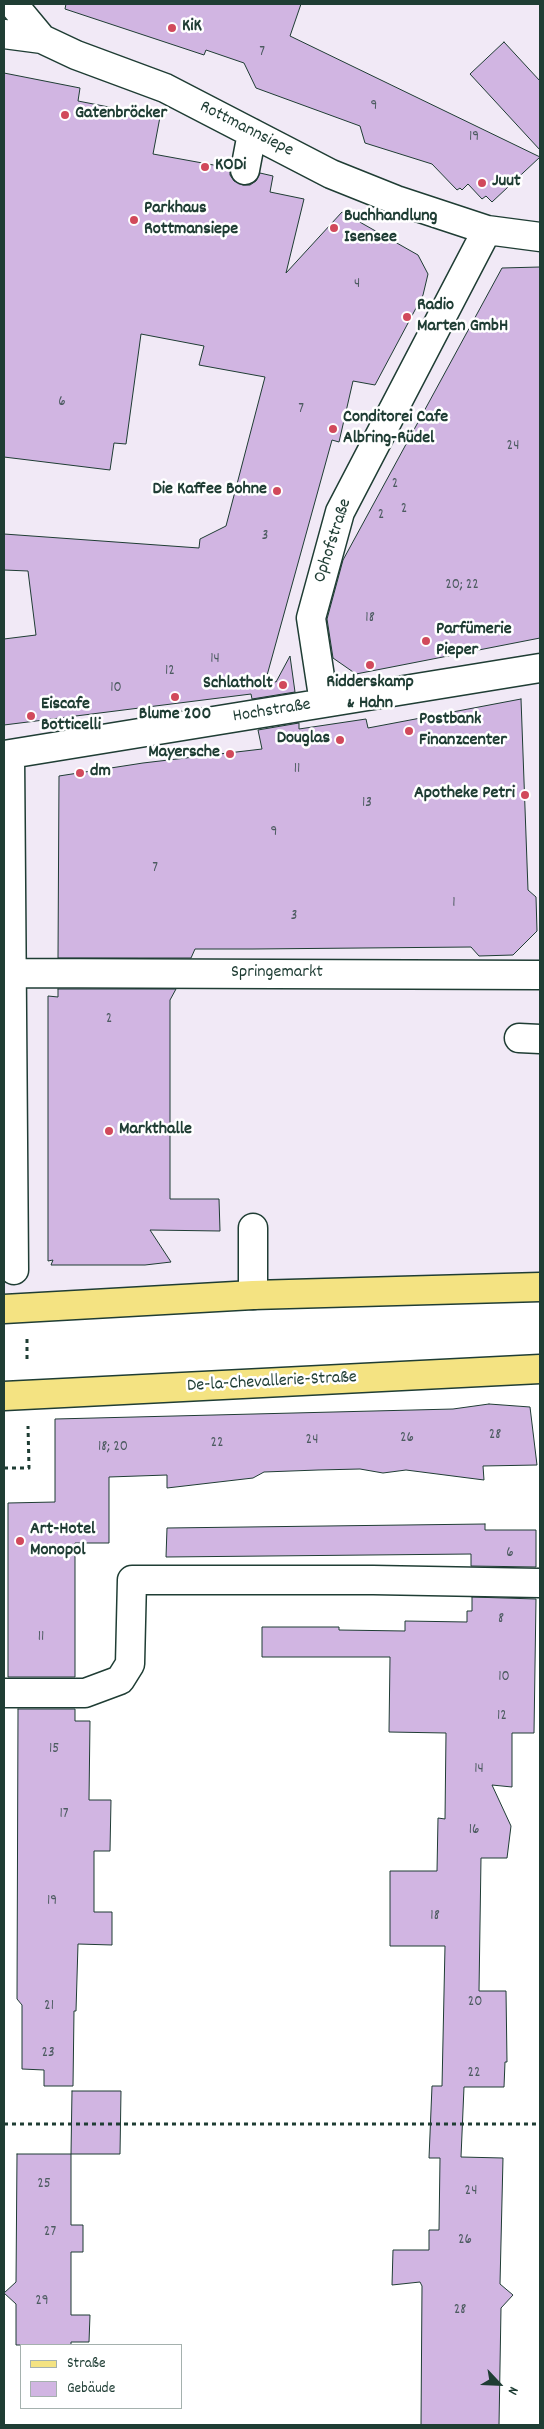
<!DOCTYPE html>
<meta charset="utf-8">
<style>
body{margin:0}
#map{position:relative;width:544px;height:2429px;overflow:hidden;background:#fff;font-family:Dekko,sans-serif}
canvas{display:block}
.frame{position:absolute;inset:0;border:5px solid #1f3d34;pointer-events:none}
.legend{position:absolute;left:20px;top:2344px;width:162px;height:65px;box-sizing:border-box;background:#fff;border:1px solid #a5b1ae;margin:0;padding:6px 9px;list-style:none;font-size:15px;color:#1f3d34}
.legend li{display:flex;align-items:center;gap:10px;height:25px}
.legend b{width:25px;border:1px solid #a5b1ae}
.north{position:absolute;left:474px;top:2359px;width:50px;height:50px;-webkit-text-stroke:4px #fff;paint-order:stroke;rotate:115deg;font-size:14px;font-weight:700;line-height:20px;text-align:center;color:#1f3d34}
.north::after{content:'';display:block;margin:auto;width:18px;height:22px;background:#1f3d34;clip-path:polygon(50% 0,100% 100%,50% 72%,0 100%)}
</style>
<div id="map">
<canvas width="544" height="2429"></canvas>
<div class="frame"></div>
<ul class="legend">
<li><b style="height:6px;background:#f4e382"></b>Straße</li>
<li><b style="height:14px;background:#d1b5e2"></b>Gebäude</li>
</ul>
<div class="north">N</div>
</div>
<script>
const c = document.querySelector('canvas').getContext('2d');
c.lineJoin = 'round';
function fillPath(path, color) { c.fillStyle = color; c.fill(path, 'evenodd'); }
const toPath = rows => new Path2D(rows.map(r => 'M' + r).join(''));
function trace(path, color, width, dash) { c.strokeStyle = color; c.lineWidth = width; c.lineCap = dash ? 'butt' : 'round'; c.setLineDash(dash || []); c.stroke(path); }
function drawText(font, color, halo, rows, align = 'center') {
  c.font = font + ' Dekko,sans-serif'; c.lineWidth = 5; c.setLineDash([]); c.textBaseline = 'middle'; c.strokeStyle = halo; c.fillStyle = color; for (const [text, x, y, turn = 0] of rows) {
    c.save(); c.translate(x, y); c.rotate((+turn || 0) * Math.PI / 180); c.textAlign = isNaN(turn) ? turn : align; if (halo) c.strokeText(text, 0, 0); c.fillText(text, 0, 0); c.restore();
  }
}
const built = toPath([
 [4,4,540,4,540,1272,4,1296]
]);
const building = toPath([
 [66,4,301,4,290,36,540,157,492,202,486,196,482,199,468,184,462,190,460,188,457,190,432,164,365,143,360,126,256,88,244,63,206,50,204,55,65,9,66,4],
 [504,42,540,81,540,150,470,74,504,42],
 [4,73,80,88,78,101,160,117,153,154,230,168,230,175,234,181,243,185,250,185,256,181,260,173,273,176,270,192,304,199,286,273,342,212,418,255,428,274,423,295,375,385,353,381,339,442,332,440,266,679,276,682,290,656,295,692,252,699,251,694,4,725,4,639,36,635,28,571,4,570,4,534,199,548,200,539,226,526,265,377,199,365,204,346,141,334,126,444,114,443,110,470,4,457,4,73],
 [540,267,540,638,356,674,333,658,327,619,343,560,502,268,540,267],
 [521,699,528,890,536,897,537,931,513,955,479,956,471,947,253,949,195,949,191,958,58,958,59,776,143,763,262,749,258,730,299,723,299,729,366,719,368,728,521,699],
 [58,989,176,989,170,1000,170,1199,219,1199,220,1231,150,1230,171,1262,145,1265,51,1265,53,1260,48,1261,48,996,58,997,58,989],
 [489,1404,530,1407,537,1465,483,1466,484,1480,406,1470,383,1473,360,1469,318,1470,264,1472,253,1478,167,1488,167,1475,109,1477,109,1543,75,1543,75,1677,8,1677,8,1503,55,1502,55,1419,453,1409,489,1404],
 [485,1524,485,1530,536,1530,536,1567,471,1566,471,1554,166,1557,167,1528,485,1524],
 [472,1597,536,1599,534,1733,512,1733,512,1787,492,1785,511,1826,507,1858,481,1858,479,1991,506,1991,507,2062,505,2062,504,2087,464,2087,461,2157,503,2158,500,2284,513,2295,501,2308,499,2425,421,2425,422,2286,420,2282,392,2285,393,2250,429,2250,429,2230,439,2230,440,2158,429,2158,432,2086,442,2086,445,1946,390,1946,390,1871,437,1871,438,1818,445,1819,446,1733,389,1732,390,1657,262,1657,262,1627,339,1627,339,1630,405,1631,405,1621,467,1622,467,1611,472,1611,472,1597],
 [18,1709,75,1709,75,1721,90,1721,89,1800,111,1800,110,1851,94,1851,94,1912,112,1912,112,1945,78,1944,76,2011,74,2011,73,2086,44,2086,44,2070,22,2069,22,2005,17,1999,18,1709],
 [72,2091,121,2091,120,2154,71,2154,72,2091],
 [17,2154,71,2154,71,2225,83,2225,83,2252,71,2252,71,2315,90,2315,89,2342,71,2342,71,2345,16,2345,16,2304,4,2293,16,2282,17,2154]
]);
const path = toPath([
 [27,1339,27,1362],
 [4,1468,29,1468,28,1426],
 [4,2124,540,2124]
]);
const minor = toPath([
 [13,4,42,39],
 [4,34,42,39,76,55,165,88,331,174,396,200,487,230,540,237],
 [245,170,252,133],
 [324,703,311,618,340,512,487,230],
 [4,755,540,668],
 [10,755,14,1270],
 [13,973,540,975],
 [519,1038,540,1039],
 [253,1228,253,1295],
 [4,1693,85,1693,120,1680,130,1664,132,1580,373,1580,540,1583]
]);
const major = toPath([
 [4,1309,253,1295,540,1287],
 [4,1396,540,1369]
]);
const markers = [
 [172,28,5,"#d1495b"],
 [65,115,5,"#d1495b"],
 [205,167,5,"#d1495b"],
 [482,183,5,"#d1495b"],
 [134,220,5,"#d1495b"],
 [334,228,5,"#d1495b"],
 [407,317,5,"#d1495b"],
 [333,429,5,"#d1495b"],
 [277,491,5,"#d1495b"],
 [426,641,5,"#d1495b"],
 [370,665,5,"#d1495b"],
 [283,685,5,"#d1495b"],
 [175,697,5,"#d1495b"],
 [31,716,5,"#d1495b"],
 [409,731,5,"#d1495b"],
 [340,740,5,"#d1495b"],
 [230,754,5,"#d1495b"],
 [80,773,5,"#d1495b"],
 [525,795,5,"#d1495b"],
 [109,1131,5,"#d1495b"],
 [20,1541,5,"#d1495b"]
];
const numberNames = [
 ["7",262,53],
 ["9",374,107],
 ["19",474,138],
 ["4",357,285],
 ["6",62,403],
 ["7",301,410],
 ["24",513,447],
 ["2",395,485],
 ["2",404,510],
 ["2",381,516],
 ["3",265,537],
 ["20; 22",462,586],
 ["18",370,619],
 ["14",215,660],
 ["12",170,672],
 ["10",116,689],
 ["11",297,770],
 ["13",367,804],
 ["9",274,833],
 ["7",155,869],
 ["1",454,904],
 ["3",294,917],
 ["2",109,1020],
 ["28",495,1436],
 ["26",407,1439],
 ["24",312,1441],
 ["22",217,1444],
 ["18; 20",113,1448],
 ["6",510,1554],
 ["8",501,1620],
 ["11",41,1638],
 ["10",504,1678],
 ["12",502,1717],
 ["15",54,1750],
 ["14",479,1770],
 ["17",64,1815],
 ["16",474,1831],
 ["19",52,1902],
 ["18",435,1917],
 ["20",475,2003],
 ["21",49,2007],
 ["23",48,2054],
 ["22",474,2074],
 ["25",44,2185],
 ["24",471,2192],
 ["27",50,2233],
 ["26",465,2241],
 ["29",42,2302],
 ["28",460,2311]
];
const poiNames = [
 ["KiK",182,28],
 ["Gatenbröcker",75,115],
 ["KODi",215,167],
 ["Juut",492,183],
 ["Parkhaus",144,210],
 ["Rottmansiepe",144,231],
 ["Buchhandlung",344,218],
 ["Isensee",344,239],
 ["Radio",417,307],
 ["Marten GmbH",417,328],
 ["Conditorei Cafe",343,419],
 ["Albring-Rüdel",343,440],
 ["Die Kaffee Bohne",267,491,"right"],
 ["Parfümerie",436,631],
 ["Pieper",436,652],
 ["Ridderskamp",370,684,"center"],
 ["& Hahn",370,705,"center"],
 ["Schlatholt",273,685,"right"],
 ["Eiscafe",41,706],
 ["Botticelli",41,727],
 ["Blume 200",175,716,"center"],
 ["Postbank",419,721],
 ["Finanzcenter",419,742],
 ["Douglas",330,740,"right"],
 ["Mayersche",220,754,"right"],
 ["dm",90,773],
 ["Apotheke Petri",515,795,"right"],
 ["Markthalle",119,1131],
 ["Art-Hotel",30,1531],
 ["Monopol",30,1552]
];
const streetNames = [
 ["Rottmannsiepe",246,130,27],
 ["Ophofstraße",334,541,-72],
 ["Hochstraße",272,712,-9],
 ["Springemarkt",277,974],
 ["De-la-Chevallerie-Straße",272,1383,-3]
];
fillPath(built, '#f1e9f6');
fillPath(building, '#d1b5e2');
trace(building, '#1f3d34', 1);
trace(minor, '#1f3d34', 31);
trace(major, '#1f3d34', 31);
trace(path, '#1f3d34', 3, [4, 4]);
trace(minor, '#fff', 28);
trace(major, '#f4e382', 28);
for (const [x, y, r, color] of markers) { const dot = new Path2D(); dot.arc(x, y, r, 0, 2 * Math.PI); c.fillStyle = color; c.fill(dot); trace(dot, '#fff', 2); }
drawText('15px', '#4c5b60', null, numberNames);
drawText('bold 18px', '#1f3d34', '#fff', poiNames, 'left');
drawText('18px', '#1f3d34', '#fff', streetNames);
</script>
